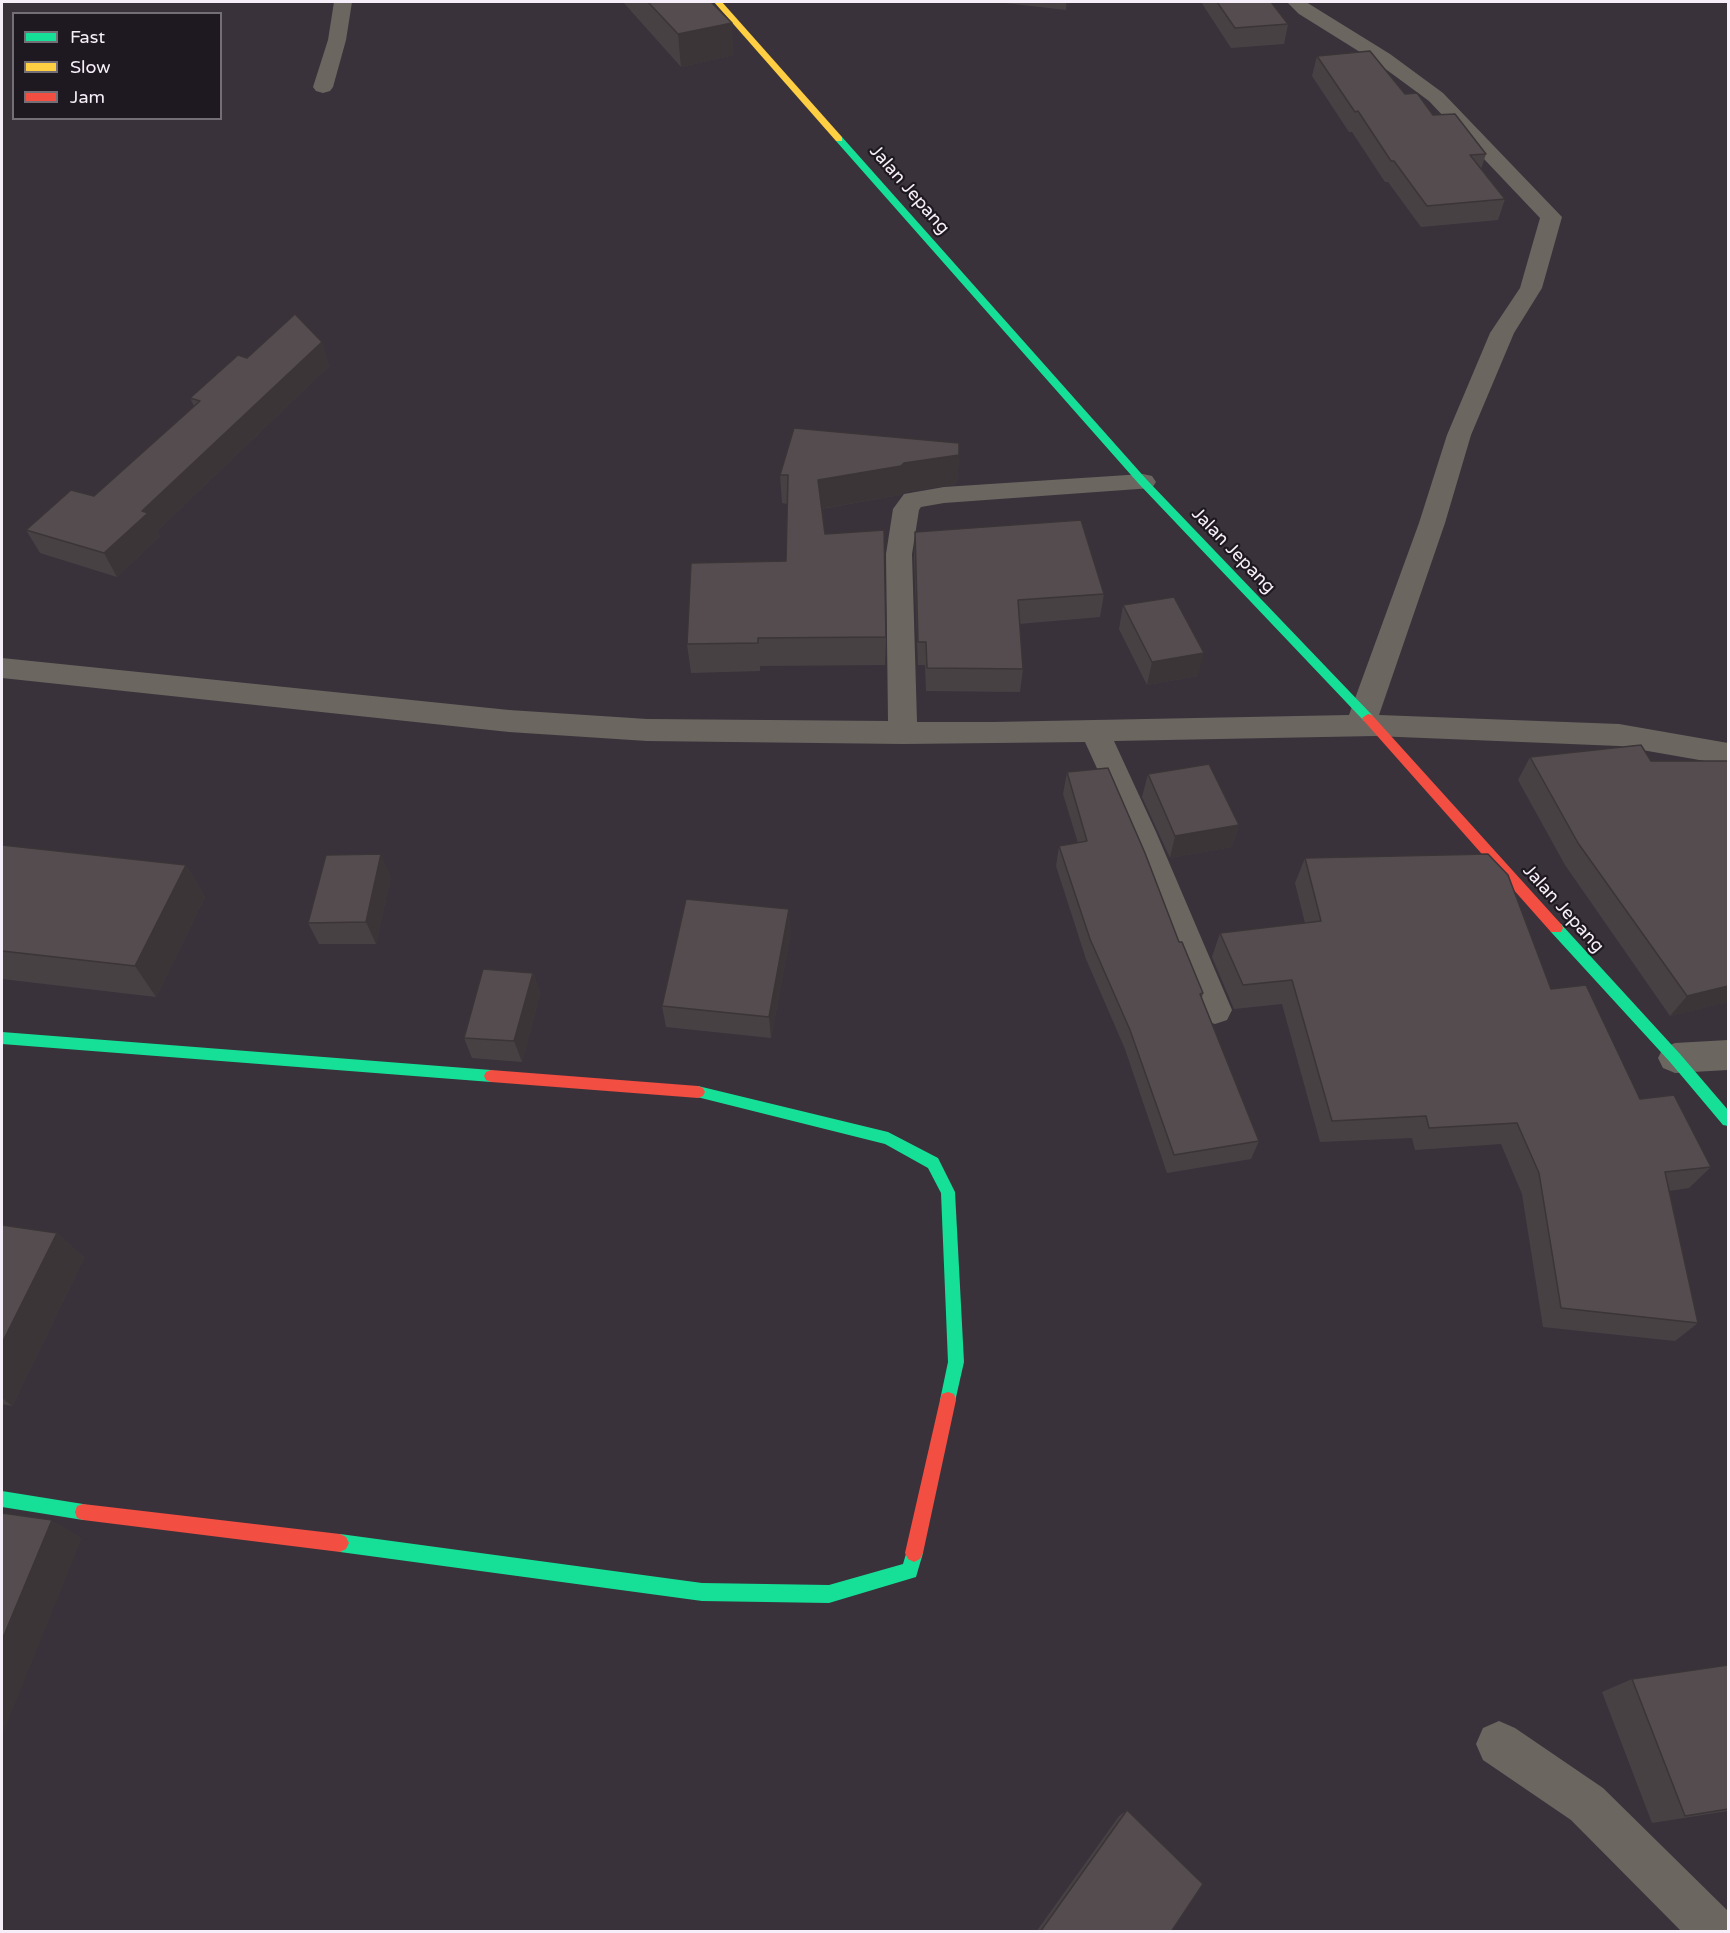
<!DOCTYPE html>
<style>
body{margin:0}
#map{position:relative;width:1730px;height:1933px;overflow:hidden;background:#39323b;font-family:"Varela Round",sans-serif}
canvas{display:block}
.frame{position:absolute;inset:0;border:3px solid #f6eef9;pointer-events:none}
.legend{position:absolute;left:12px;top:12px;width:210px;height:108px;box-sizing:border-box;background:#1e1920;border:2px solid #746e77;margin:0;padding:8px 10px;list-style:none;font-size:18px;color:#f6eef9}
.legend li{display:flex;align-items:center;gap:12px;height:30px}
.legend b{width:30px;border:2px solid #746e77}
</style>
<div id="map">
<canvas width="1730" height="1933"></canvas>
<div class="frame"></div>
<ul class="legend">
<li><b style="height:8px;background:#16e098"></b>Fast</li>
<li><b style="height:8px;background:#ffcf43"></b>Slow</li>
<li><b style="height:8px;background:#f24e42"></b>Jam</li>
</ul>
</div>
<script>
const c = document.querySelector('canvas').getContext('2d');
c.lineJoin = 'round';
const toPath = rows => new Path2D(rows.map(r => 'M' + r).join(''));
function fillPath(path, color) { c.fillStyle = color; c.fill(path, 'evenodd'); }
function trace(path, color, width, dash) { c.strokeStyle = color; c.lineWidth = width; c.lineCap = dash ? 'butt' : 'round'; c.setLineDash(dash || []); c.stroke(path); }
function drawText(font, color, halo, rows, align = 'center') {
  c.font = font + ' "Varela Round",sans-serif'; c.lineWidth = 4.5; c.setLineDash([]); c.textBaseline = 'middle'; c.strokeStyle = halo; c.fillStyle = color; for (const [text, x, y, turn = 0] of rows) {
    c.save(); c.translate(x, y); c.rotate((+turn || 0) * Math.PI / 180); c.textAlign = isNaN(turn) ? turn : align; if (halo) c.strokeText(text, 0, 0); c.fillText(text, 0, 0); c.restore();
  }
}
const street = toPath([
 [334,2,352,2,346,40,333,87,330,91,323,93,316,91,313,87,328,40,334,2],
 [1287,2,1306,2,1390,54,1443,93,1562,217,1542,288,1514,333,1471,435,1445,523,1379,715,1619,724,1728,743,1728,765,1619,746,1375,736,1114,741,1156,832,1232,1010,1227,1020,1215,1024,1203,1020,1198,1010,1126,832,1085,742,903,744,647,741,509,732,2,678,2,658,509,710,647,719,888,721,886,554,893,509,904,494,944,487,1143,474,1152,476,1156,482,1152,488,944,503,921,507,919,510,912,554,917,722,993,722,1349,715,1419,523,1447,435,1490,333,1520,288,1540,218,1429,101,1376,62,1299,14,1287,2],
 [1728,1040,1728,1070,1675,1073,1663,1068,1658,1058,1663,1048,1675,1043,1728,1040],
 [1499,1721,1515,1728,1603,1788,1728,1911,1728,1932,1682,1932,1571,1820,1483,1760,1476,1744,1483,1728,1499,1721]
]);
const fast = toPath([
 [836,137,842,137,1147,480,1372,715,1374,718,1372,721,1364,721,1139,484,836,141,836,137],
 [1556,923,1561,924,1680,1054,1728,1110,1728,1126,1723,1125,1670,1062,1551,932,1549,928,1551,924,1556,923],
 [2,1032,491,1070,496,1072,498,1076,496,1080,491,1082,2,1044,2,1032],
 [698,1086,888,1132,938,1158,955,1192,964,1362,954,1406,948,1408,942,1406,940,1400,948,1362,941,1193,928,1168,885,1144,693,1096,691,1092,693,1088,698,1086],
 [2,1491,83,1504,89,1506,91,1512,89,1518,83,1520,2,1507,2,1491],
 [340,1534,702,1583,829,1585,903,1564,908,1547,914,1544,920,1547,923,1553,916,1577,829,1603,702,1601,340,1552,334,1549,331,1543,334,1537,340,1534]
]);
const slow = toPath([
 [714,2,722,2,842,137,842,141,836,141,714,2]
]);
const jam = toPath([
 [1368,714,1372,715,1561,924,1563,928,1561,932,1551,932,1364,721,1362,718,1368,714],
 [491,1070,698,1086,703,1088,705,1092,703,1096,698,1098,491,1082,486,1080,484,1076,486,1072,491,1070],
 [948,1392,954,1394,956,1400,923,1553,920,1559,914,1562,908,1559,905,1553,940,1400,942,1394,948,1392],
 [83,1504,340,1534,346,1537,349,1543,346,1549,340,1552,83,1520,77,1518,75,1512,77,1506,83,1504]
]);
const wall = toPath([
 [623,2,711,2,734,55,681,67],
 [1005,2,1069,2,1066,10,1005,3],
 [1201,2,1271,2,1288,24,1284,44,1231,48],
 [1317,56,1405,94,1486,154,1481,169,1505,199,1498,220,1421,227,1388,182,1385,182,1352,132,1349,132,1312,76],
 [322,342,329,366,157,531,160,536,117,577,40,553,26,530,94,496,194,406,190,398,247,358],
 [959,455,957,484,904,492,900,495,821,509,825,534,886,637,885,665,760,666,760,671,691,673,687,644,786,561,787,504,782,503,780,475],
 [915,532,1104,594,1100,617,1019,624,1023,669,1020,692,926,691,925,665,918,665,914,556],
 [1123,605,1198,676,1147,685,1119,629],
 [1530,757,1651,761,1728,761,1728,1002,1670,1016,1565,865,1518,780],
 [1067,772,1179,942,1203,993,1202,998,1259,1141,1251,1159,1167,1173,1125,1049,1086,959,1056,866,1059,846,1078,843,1063,794],
 [1148,774,1239,825,1232,847,1170,858,1142,797],
 [2,845,186,865,205,897,156,997,2,979],
 [1305,858,1551,989,1640,1099,1711,1167,1689,1188,1669,1191,1698,1323,1675,1341,1543,1327,1522,1194,1501,1144,1415,1150,1412,1138,1320,1142,1282,1004,1234,1009,1212,957,1220,933,1305,923,1295,883],
 [391,876,376,944,319,944,308,923],
 [791,931,771,1038,666,1027,662,1006],
 [533,973,540,994,522,1062,472,1058,464,1038],
 [2,1225,57,1233,84,1258,12,1406,2,1404],
 [1728,1665,1728,1811,1652,1823,1602,1692,1632,1679],
 [1127,1810,1171,1932,1036,1932,1119,1816]
]);
const shadedWall = toPath([
 [1066,2,1069,2,1066,10],
 [732,23,734,55,681,67,678,34],
 [322,342,329,366,157,531,160,536,117,577,104,553,142,511],
 [959,455,957,484,904,492,900,495,819,509,818,480,904,463],
 [1204,653,1198,676,1147,685,1152,662],
 [1239,825,1232,847,1170,858,1175,836],
 [381,854,391,876,376,944,366,922],
 [186,865,205,897,156,997,135,966],
 [789,909,791,931,771,1038,769,1017],
 [533,973,540,994,522,1062,514,1041],
 [1728,986,1728,1002,1670,1016,1687,996],
 [57,1233,84,1258,12,1406,2,1398,2,1343],
 [52,1520,82,1538,2,1736,2,1640]
]);
const building = toPath([
 [648,2,711,2,732,23,678,34,648,2],
 [1217,2,1271,2,1288,24,1235,28,1217,2],
 [1370,51,1405,94,1417,93,1433,115,1455,114,1486,154,1470,155,1505,199,1427,206,1394,161,1391,161,1358,111,1355,112,1317,56,1370,51],
 [295,314,322,342,142,511,148,513,104,553,26,530,71,490,94,496,200,401,190,398,238,355,247,358,295,314],
 [794,428,959,443,959,455,904,463,901,466,818,480,825,534,884,530,886,637,758,638,758,643,687,644,691,563,786,561,788,475,780,475,794,428],
 [1081,520,1104,594,1018,600,1023,669,927,668,926,642,918,642,915,532,1081,520],
 [1174,597,1204,653,1152,662,1123,605,1174,597],
 [1641,745,1651,761,1728,761,1728,986,1687,996,1578,843,1530,757,1641,745],
 [1209,764,1239,825,1175,836,1148,774,1209,764],
 [1108,768,1145,853,1179,942,1182,942,1203,993,1200,994,1259,1141,1174,1155,1130,1030,1090,939,1059,846,1087,841,1067,772,1108,768],
 [2,845,186,865,135,966,2,951,2,845],
 [381,854,366,922,308,923,326,855,381,854],
 [1488,854,1508,875,1551,989,1586,985,1640,1099,1674,1095,1711,1167,1665,1172,1698,1323,1561,1308,1539,1173,1517,1123,1429,1128,1426,1116,1332,1121,1292,980,1243,985,1220,933,1321,921,1305,858,1488,854],
 [686,899,789,909,769,1017,662,1006,686,899],
 [483,969,533,973,514,1041,464,1038,483,969],
 [2,1225,57,1233,2,1343,2,1225],
 [2,1513,52,1520,2,1640,2,1513],
 [1728,1665,1728,1809,1685,1816,1632,1679,1728,1665],
 [1127,1810,1203,1884,1171,1932,1040,1932,1127,1810]
]);
const streetNames = [
 ["Jalan Jepang",909,190,49],
 ["Jalan Jepang",1233,551,46],
 ["Jalan Jepang",1563,909,48]
];
fillPath(street, '#6b6760');
fillPath(fast, '#16e098');
fillPath(slow, '#ffcf43');
fillPath(jam, '#f24e42');
fillPath(wall, '#484144');
fillPath(shadedWall, '#3b3537');
fillPath(building, '#544c4f');
trace(building, '#3b3537', 1.5);
drawText('18px', '#f6eef9', '#1e1920', streetNames);
</script>
